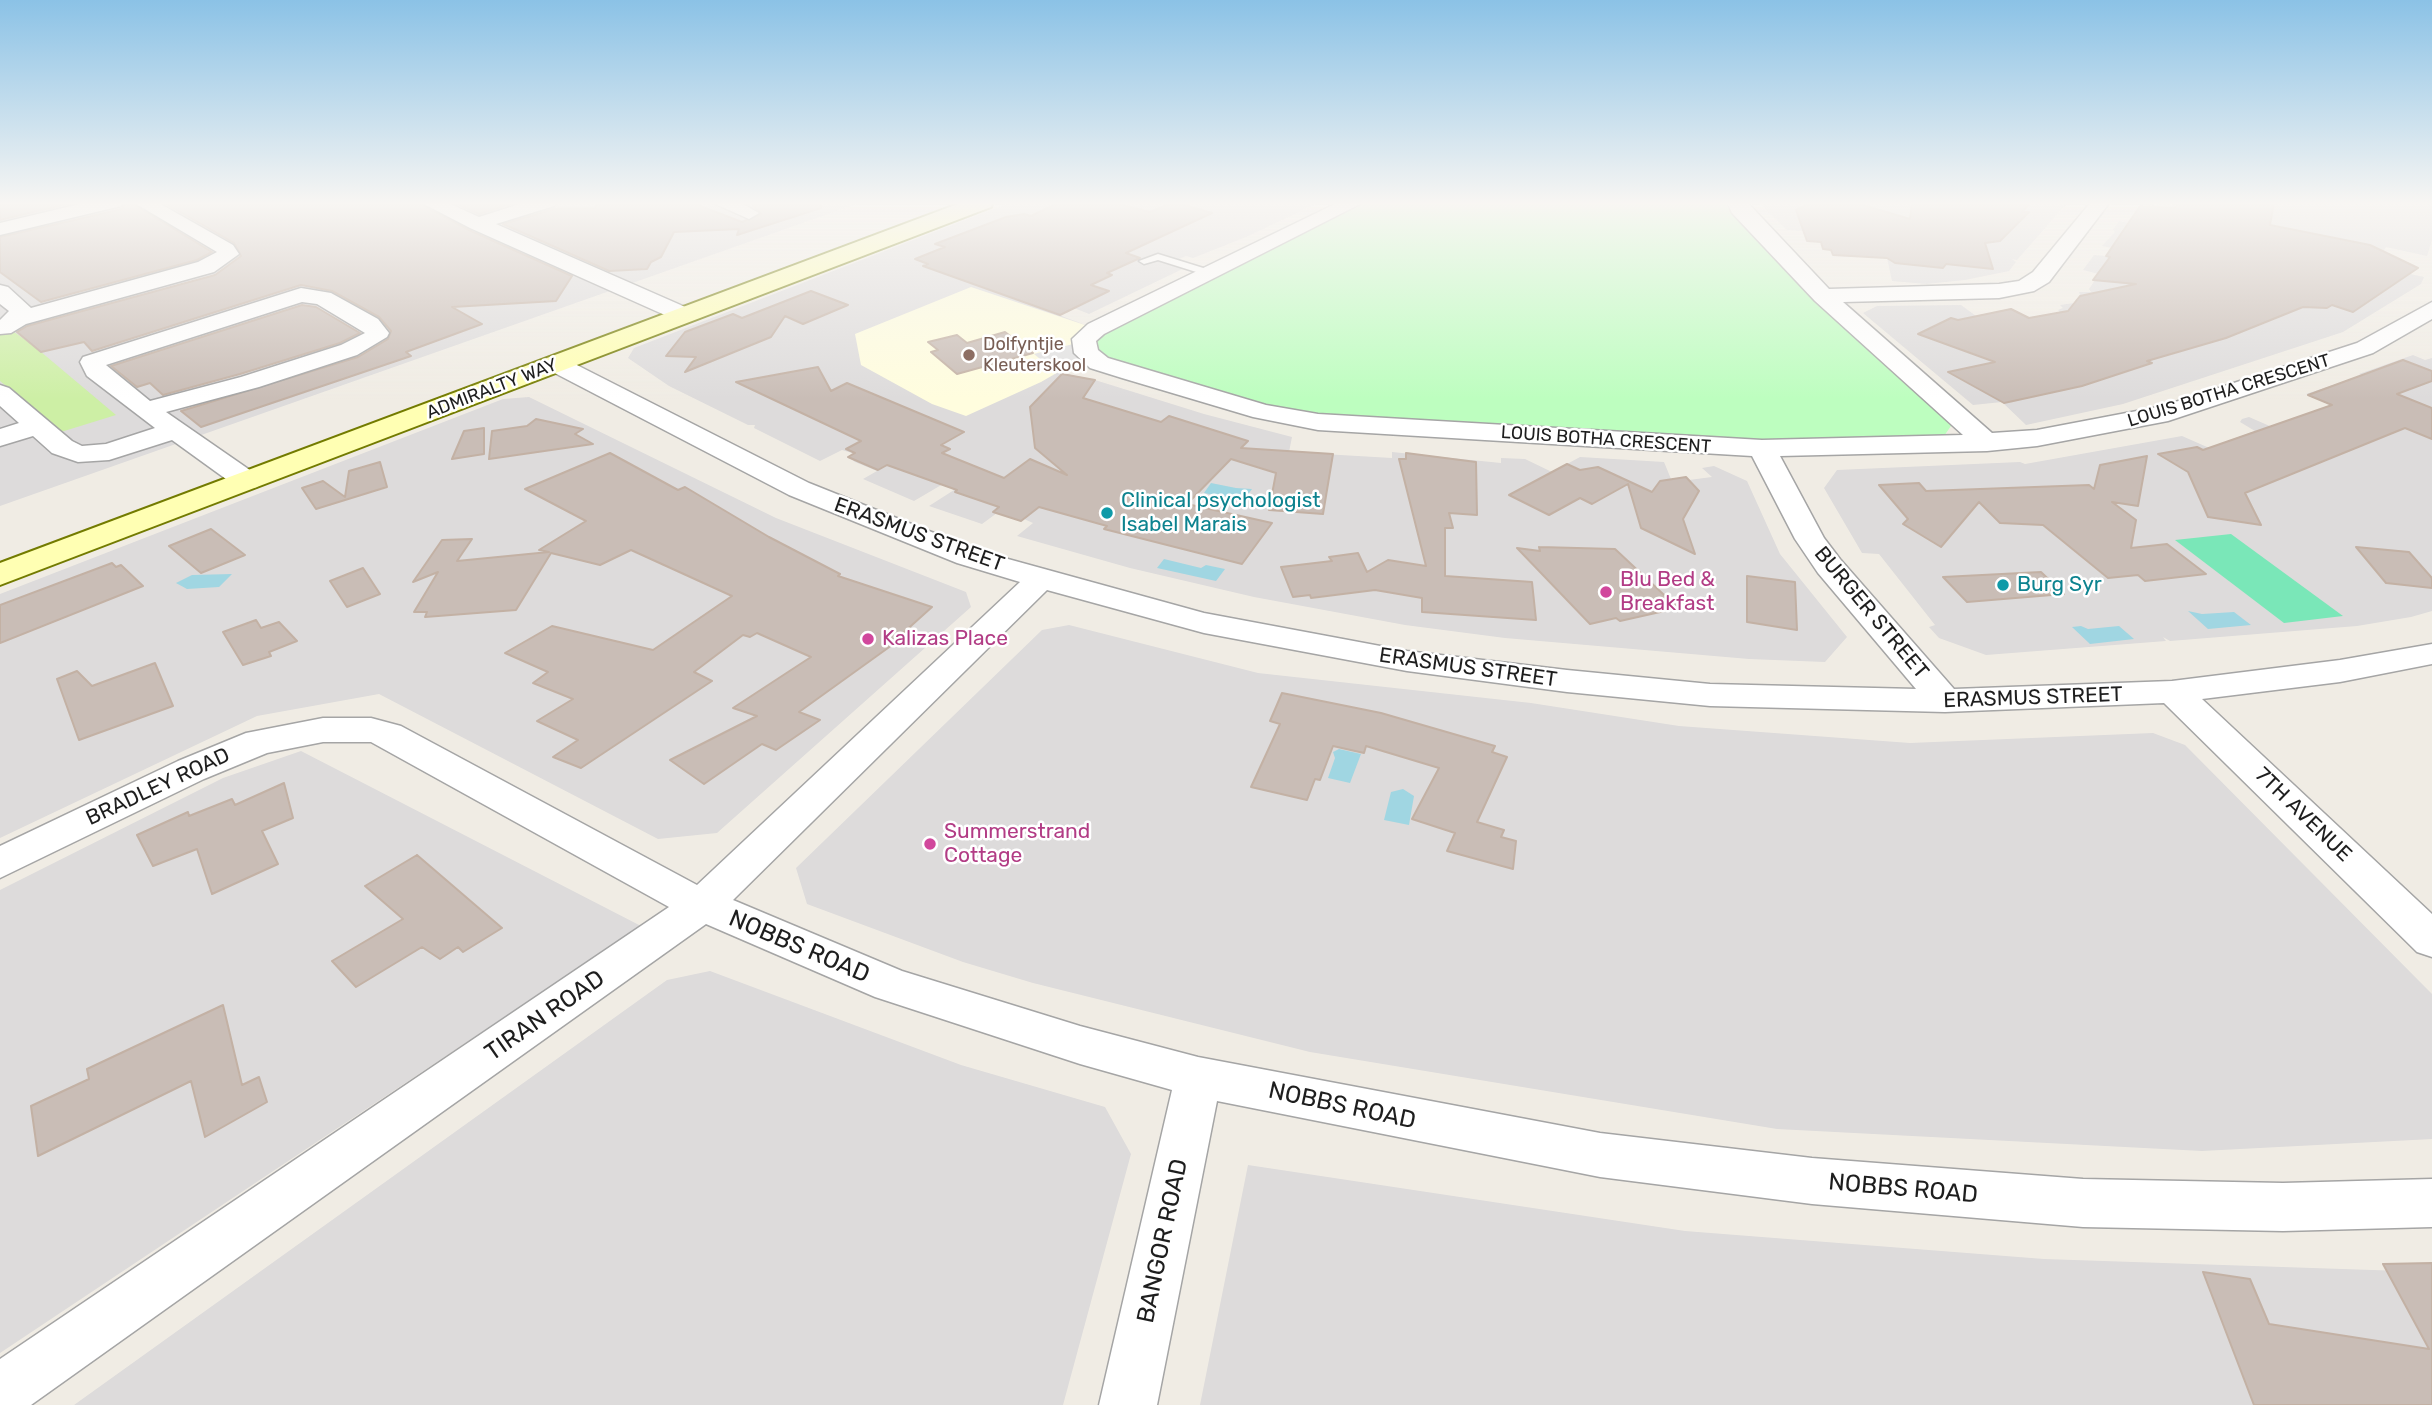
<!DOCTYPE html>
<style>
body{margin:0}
canvas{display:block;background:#f0ece4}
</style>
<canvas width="2432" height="1405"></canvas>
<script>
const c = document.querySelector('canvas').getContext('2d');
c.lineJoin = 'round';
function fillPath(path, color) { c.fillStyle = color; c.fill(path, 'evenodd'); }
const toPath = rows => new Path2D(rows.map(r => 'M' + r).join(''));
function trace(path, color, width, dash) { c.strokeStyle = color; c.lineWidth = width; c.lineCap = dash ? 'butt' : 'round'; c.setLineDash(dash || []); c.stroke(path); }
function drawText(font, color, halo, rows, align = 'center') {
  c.font = font + ' Rubik,sans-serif'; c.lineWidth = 5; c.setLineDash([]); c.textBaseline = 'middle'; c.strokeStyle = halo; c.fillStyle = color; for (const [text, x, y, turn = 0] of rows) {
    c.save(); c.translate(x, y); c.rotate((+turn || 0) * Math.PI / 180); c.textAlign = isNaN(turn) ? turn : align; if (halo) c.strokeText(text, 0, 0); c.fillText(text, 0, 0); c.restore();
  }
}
const residential = toPath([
 [0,202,862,202,0,506],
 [1012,202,1320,202,1246,237,1193,258,1186,256,1179,259,1193,264,1089,314,1074,308,1059,315,1088,326,1073,340,1074,348,1081,359,1058,372,1095,380,1204,414,1292,437,1289,452,1392,458,1392,452,1501,463,1501,458,1525,459,1552,472,1580,457,1664,462,1671,479,1686,477,1689,480,1712,477,1702,468,1714,466,1747,481,1780,554,1847,637,1825,662,1749,659,1505,638,1405,625,1254,597,1130,568,1017,536,1033,523,1024,519,997,513,982,524,929,506,954,490,943,484,914,501,863,479,877,471,855,462,848,457,852,453,842,450,820,461,754,428,755,425,748,425,669,386,628,358,634,348],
 [2068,202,2017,260,2012,259,2016,262,2009,271,1965,280,1926,284,1892,281,1886,253,1833,255,1831,250,1823,249,1821,242,1807,241,1803,231,1787,230,1759,203],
 [2179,202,2432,202,2432,240,2427,256,2386,247,2384,250,2401,272,2424,277,2421,284,2343,332,2123,404,2026,425,2002,402,1973,405,1863,313,1877,306,1961,305,1976,316,2029,318,2060,312,2058,310,2063,308,2060,305,2074,303,2080,295,2079,292,2091,292,2089,289,2099,274,2083,270,2094,255,2106,256,2112,248,2102,246,2115,232,2113,230,2119,221,2147,227,2155,207,2148,206,2164,203,2191,209],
 [2413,355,2425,360,2432,358,2432,611,2411,617,2357,626,2170,641,2163,637,2166,641,1986,655,1939,638,1929,627,1935,625,1879,554,1862,553,1824,488,1837,470,2020,462,2025,464,2182,436,2223,454,2243,441,2236,438,2255,431,2240,422,2242,419,2249,417,2272,427,2334,406,2306,394,2336,384,2358,393,2377,381,2359,374],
 [529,397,776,518,966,592,971,607,717,833,658,839,379,694,257,716,0,838,0,594,503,399],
 [1069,625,1258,673,1531,703,1679,726,1910,743,2153,733,2185,745,2432,994,2432,1139,2202,1151,1777,1129,1310,1052,1033,983,963,962,807,904,796,868,1042,630],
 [301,751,641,926,0,1353,0,890,223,778],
 [710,971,961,1065,1105,1107,1131,1154,1063,1405,74,1405,667,980],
 [1248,1165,1685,1231,2044,1259,2432,1272,2432,1405,1200,1405]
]);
const education = toPath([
 [971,287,1088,326,1073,340,1074,348,1081,359,1041,382,966,416,932,404,861,365,855,334]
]);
const grass = toPath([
 [7,327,34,346,116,415,61,432,0,381,0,331]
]);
const park = toPath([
 [1365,202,1725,202,1726,206,1810,296,1945,415,1951,426,1944,436,1765,445,1329,417,1280,410,1114,361,1098,353,1095,342,1106,331]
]);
const pitch = toPath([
 [2231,534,2343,616,2284,623,2175,540]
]);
const parking = toPath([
 [1073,344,1081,359,1077,364,1056,372,1034,354]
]);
const water = toPath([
 [1211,483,1236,488,1252,489,1243,501,1204,493],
 [1164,559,1201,568,1206,565,1225,569,1216,581,1157,568],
 [232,574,219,587,187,589,176,583,192,575],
 [2188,611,2202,614,2234,612,2251,625,2208,629],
 [2081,626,2088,629,2119,626,2134,639,2090,644,2072,627],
 [1339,749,1361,754,1350,783,1328,778,1335,758,1333,752],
 [1403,789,1414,796,1409,825,1384,820,1391,792]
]);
const building = toPath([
 [14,202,75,202,0,220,0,205,14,202],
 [125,202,130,202,212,252,197,260,41,302,0,272,0,237,122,209,125,202],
 [163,202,417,202,469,230,572,276,556,301,452,307,482,324,406,352,411,356,201,427,181,411,358,357,388,339,391,331,379,317,332,291,301,285,92,351,84,342,41,352,17,332,27,326,215,275,241,256,234,243,163,202],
 [453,202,516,202,479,214,453,202],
 [598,202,690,202,742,222,761,214,750,202,821,202,821,208,737,235,739,229,674,232,661,257,651,262,647,269,609,271,503,224,554,209,595,208,598,202],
 [1060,202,1110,202,1150,212,1174,202,1212,213,1126,253,1140,258,1107,273,1112,275,1091,285,1109,291,1060,315,923,266,928,264,915,259,945,247,935,244,1006,217,1024,214,1031,216,1060,202],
 [1813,202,1853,202,1910,219,1912,202,2031,202,2022,212,2029,212,2000,241,1985,243,1993,269,1946,264,1943,268,1895,263,1887,258,1833,255,1831,250,1823,249,1821,242,1807,241,1796,210,1813,202],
 [2179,202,2274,202,2270,225,2370,245,2418,268,2353,312,2332,305,2327,308,2303,307,2226,338,2147,361,2152,363,2082,386,2004,403,1948,372,1995,362,1918,334,1951,318,1958,320,2011,309,2029,318,2068,311,2080,296,2136,284,2093,280,2110,257,2106,256,2140,206,2175,208,2179,202],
 [811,291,848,305,803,324,785,316,771,337,685,372,696,357,666,356,685,332,733,314,742,318,811,291],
 [302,305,316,307,360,333,340,343,240,374,163,395,150,383,137,387,111,366,302,305],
 [1005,332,1033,353,957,374,931,352,938,350,928,342,957,335,967,343,1005,332],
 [2403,360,2432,371,2432,381,2397,394,2432,408,2432,439,2405,428,2245,493,2261,525,2208,517,2188,472,2158,454,2197,447,2203,450,2332,405,2308,395,2403,360],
 [818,367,831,391,847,383,964,432,941,445,950,449,942,453,1004,478,1030,459,1067,475,1035,448,1030,407,1062,374,1095,380,1083,398,1161,422,1169,416,1248,441,1241,448,1333,454,1323,514,1269,510,1276,473,1231,459,1187,504,1272,523,1242,564,1104,529,1107,526,1039,507,1021,521,993,512,999,507,955,492,957,490,887,465,878,470,848,457,855,453,846,449,861,441,736,382,818,367],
 [536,419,583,429,575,434,593,444,489,459,492,431,527,426,536,419],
 [484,428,484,454,452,459,464,431,484,428],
 [610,453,678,490,685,487,769,537,840,574,838,576,932,607,902,634,906,635,799,712,820,720,776,750,762,744,704,784,670,760,757,716,733,708,811,657,757,633,750,637,743,635,694,672,712,681,581,768,553,757,578,740,537,721,573,699,533,683,548,672,505,653,552,626,653,650,732,596,631,550,600,565,551,553,516,610,425,617,427,612,414,612,438,572,413,582,442,540,472,539,457,561,549,552,539,550,586,521,525,489,610,453],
 [1406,453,1476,462,1477,515,1449,513,1453,528,1445,528,1445,576,1532,582,1536,620,1422,612,1422,598,1375,590,1311,598,1310,595,1293,597,1281,567,1332,561,1329,557,1358,553,1367,572,1388,560,1426,566,1399,459,1406,459,1406,453],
 [2147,456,2138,506,2112,502,2136,520,2131,548,2167,544,2206,574,2145,581,2138,575,2108,578,2043,525,2000,523,1979,502,1941,547,1903,524,1908,519,1879,485,1919,483,1926,491,2089,485,2094,489,2100,465,2147,456],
 [380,462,387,487,316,509,302,488,323,481,345,497,349,471,380,462],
 [1567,464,1580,470,1598,467,1652,492,1660,481,1686,477,1699,491,1683,519,1695,554,1641,528,1628,484,1592,504,1580,498,1549,515,1509,495,1567,464],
 [211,529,245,555,201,573,169,546,211,529],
 [1539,547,1615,549,1678,608,1620,621,1616,618,1590,624,1517,548,1540,551,1539,547],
 [2356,547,2409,552,2432,578,2432,588,2386,583,2356,547],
 [112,563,116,567,121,565,143,586,0,643,0,605,112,563],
 [363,568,380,594,347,607,330,581,363,568],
 [2041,572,2064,594,1967,602,1943,577,2041,572],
 [1747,576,1795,582,1797,630,1747,622,1747,576],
 [256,620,261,628,279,622,297,641,269,652,271,656,243,665,223,632,256,620],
 [155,663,173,706,79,740,57,679,77,671,92,686,155,663],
 [1282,693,1381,713,1495,746,1492,752,1507,757,1477,822,1504,830,1501,837,1516,841,1513,869,1447,851,1455,833,1412,819,1439,768,1366,746,1364,753,1333,746,1320,780,1315,779,1307,800,1251,787,1280,724,1270,721,1282,693],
 [284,783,293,818,262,831,278,864,212,894,197,849,153,866,137,835,188,812,189,816,232,799,235,805,284,783],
 [417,855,502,928,463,952,458,947,440,959,422,947,356,987,332,961,403,919,365,886,417,855],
 [223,1005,242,1085,259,1077,267,1102,205,1137,191,1081,38,1156,31,1106,89,1079,87,1069,223,1005],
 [2432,1263,2432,1405,2254,1405,2203,1272,2250,1279,2269,1324,2429,1349,2383,1264,2432,1263]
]);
const lane = toPath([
 [1158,254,1213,271,1214,273,1209,276,1158,260,1144,264,1139,261,1158,254]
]);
const street = toPath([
 [88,202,123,202,121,206,0,235,0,223,88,202],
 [133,202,157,202,233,245,239,254,214,272,26,324,11,333,0,334,0,320,9,311,0,304,0,285,8,287,31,308,198,262,217,252,133,202],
 [420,202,446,202,479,217,526,202,556,202,554,206,496,224,692,310,695,315,692,320,676,320,470,228,420,202],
 [711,202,739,202,759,213,749,219,711,202],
 [1339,202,1364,202,1104,334,1096,341,1098,350,1108,358,1266,405,1318,414,1762,440,1963,435,1815,301,1732,213,1727,202,1747,202,1829,289,1999,284,2019,281,2033,272,2091,202,2110,202,2049,282,2034,291,1999,298,1843,302,1992,433,2037,430,2163,406,2357,343,2432,302,2432,319,2373,353,2168,421,2037,446,1987,451,1780,456,1824,538,1840,559,1954,689,2172,681,2340,660,2432,644,2432,664,2340,682,2202,699,2432,914,2432,957,2417,952,2164,703,1945,712,1710,706,1567,692,1407,671,1204,633,1047,590,733,900,902,971,1080,1026,1198,1057,1600,1133,1812,1158,2083,1179,2283,1183,2432,1179,2432,1227,2283,1231,2083,1227,1812,1204,1600,1177,1217,1101,1157,1405,1099,1405,1172,1090,1080,1064,875,997,706,924,31,1405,0,1405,0,1359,669,907,371,742,323,742,267,753,204,779,0,878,0,846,178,761,246,733,323,718,371,718,401,726,697,885,1020,582,957,563,789,495,547,369,544,364,547,359,565,359,809,483,979,551,1204,613,1407,651,1567,670,1710,684,1916,689,1818,573,1795,539,1752,456,1318,430,1253,417,1122,378,1090,368,1074,353,1072,339,1088,324,1339,202],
 [301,288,331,293,378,319,389,333,387,337,357,355,259,387,166,412,257,475,261,481,257,487,247,489,237,487,172,440,109,460,78,462,52,453,33,436,0,446,0,429,19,423,0,406,0,385,9,388,72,441,82,446,106,444,155,428,87,376,80,362,83,357,301,288],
 [302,302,317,304,365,333,341,345,241,377,150,401,106,365,302,302]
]);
const secondary = toPath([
 [963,202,993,202,991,207,0,585,0,563,963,202]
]);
const markers = [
 [969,355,7,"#8d6e63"],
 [1107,513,7,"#0f9aa8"],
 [2003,585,7,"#0f9aa8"],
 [1606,592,7,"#d1479c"],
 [868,639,7,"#d1479c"],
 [930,844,7,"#d1479c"]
];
const farEducationnames = [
 ["Dolfyntjie",983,345],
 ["Kleuterskool",983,366]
];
const farStreetnames = [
 ["ADMIRALTY WAY",492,389,-21],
 ["LOUIS BOTHA CRESCENT",2229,391,-17],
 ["LOUIS BOTHA CRESCENT",1606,440,4]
];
const cultureNames = [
 ["Clinical psychologist",1121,501],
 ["Isabel Marais",1121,525],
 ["Burg Syr",2017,585]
];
const streetNames = [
 ["ERASMUS STREET",919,535,20],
 ["BURGER STREET",1871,613,50],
 ["ERASMUS STREET",1468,668,8],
 ["ERASMUS STREET",2033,698,-2],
 ["BRADLEY ROAD",158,787,-25],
 ["7TH AVENUE",2303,815,44]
];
const hotelNames = [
 ["Blu Bed &",1620,580],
 ["Breakfast",1620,604],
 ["Kalizas Place",882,639],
 ["Summerstrand",944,832],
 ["Cottage",944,856]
];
const nearStreetnames = [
 ["NOBBS ROAD",799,947,23],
 ["TIRAN ROAD",545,1016,-35],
 ["NOBBS ROAD",1342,1106,12],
 ["NOBBS ROAD",1903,1189,5],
 ["BANGOR ROAD",1163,1241,-78]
];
fillPath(residential, '#dddbdb');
fillPath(education, '#fffdde');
fillPath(grass, '#cdefa5');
fillPath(park, '#bdfebf');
fillPath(pitch, '#7ae7b8');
fillPath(parking, '#e2e2e2');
fillPath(water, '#a0d6e2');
fillPath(building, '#c9bdb6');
trace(building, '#c3b1a4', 2);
trace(lane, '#a5a5a5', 3);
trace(street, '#a5a5a5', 3);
trace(secondary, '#737b00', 4);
fillPath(lane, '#fff');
fillPath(street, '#fff');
fillPath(secondary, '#ffffb3');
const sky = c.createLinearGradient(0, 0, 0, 399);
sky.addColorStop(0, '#8bc2e6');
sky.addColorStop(0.51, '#f8f6f3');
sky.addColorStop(1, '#f8f6f300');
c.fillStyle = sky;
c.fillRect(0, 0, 2432, 399);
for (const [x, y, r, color] of markers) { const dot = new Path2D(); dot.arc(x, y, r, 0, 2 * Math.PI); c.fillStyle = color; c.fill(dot); trace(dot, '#fff', 2.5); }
drawText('18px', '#785e54', '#fff', farEducationnames, 'left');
drawText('18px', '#1e1e1e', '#fff', farStreetnames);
drawText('21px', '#0d838f', '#fff', cultureNames, 'left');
drawText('21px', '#1e1e1e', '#fff', streetNames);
drawText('21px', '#b23c85', '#fff', hotelNames, 'left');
drawText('24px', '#1e1e1e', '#fff', nearStreetnames);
</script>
